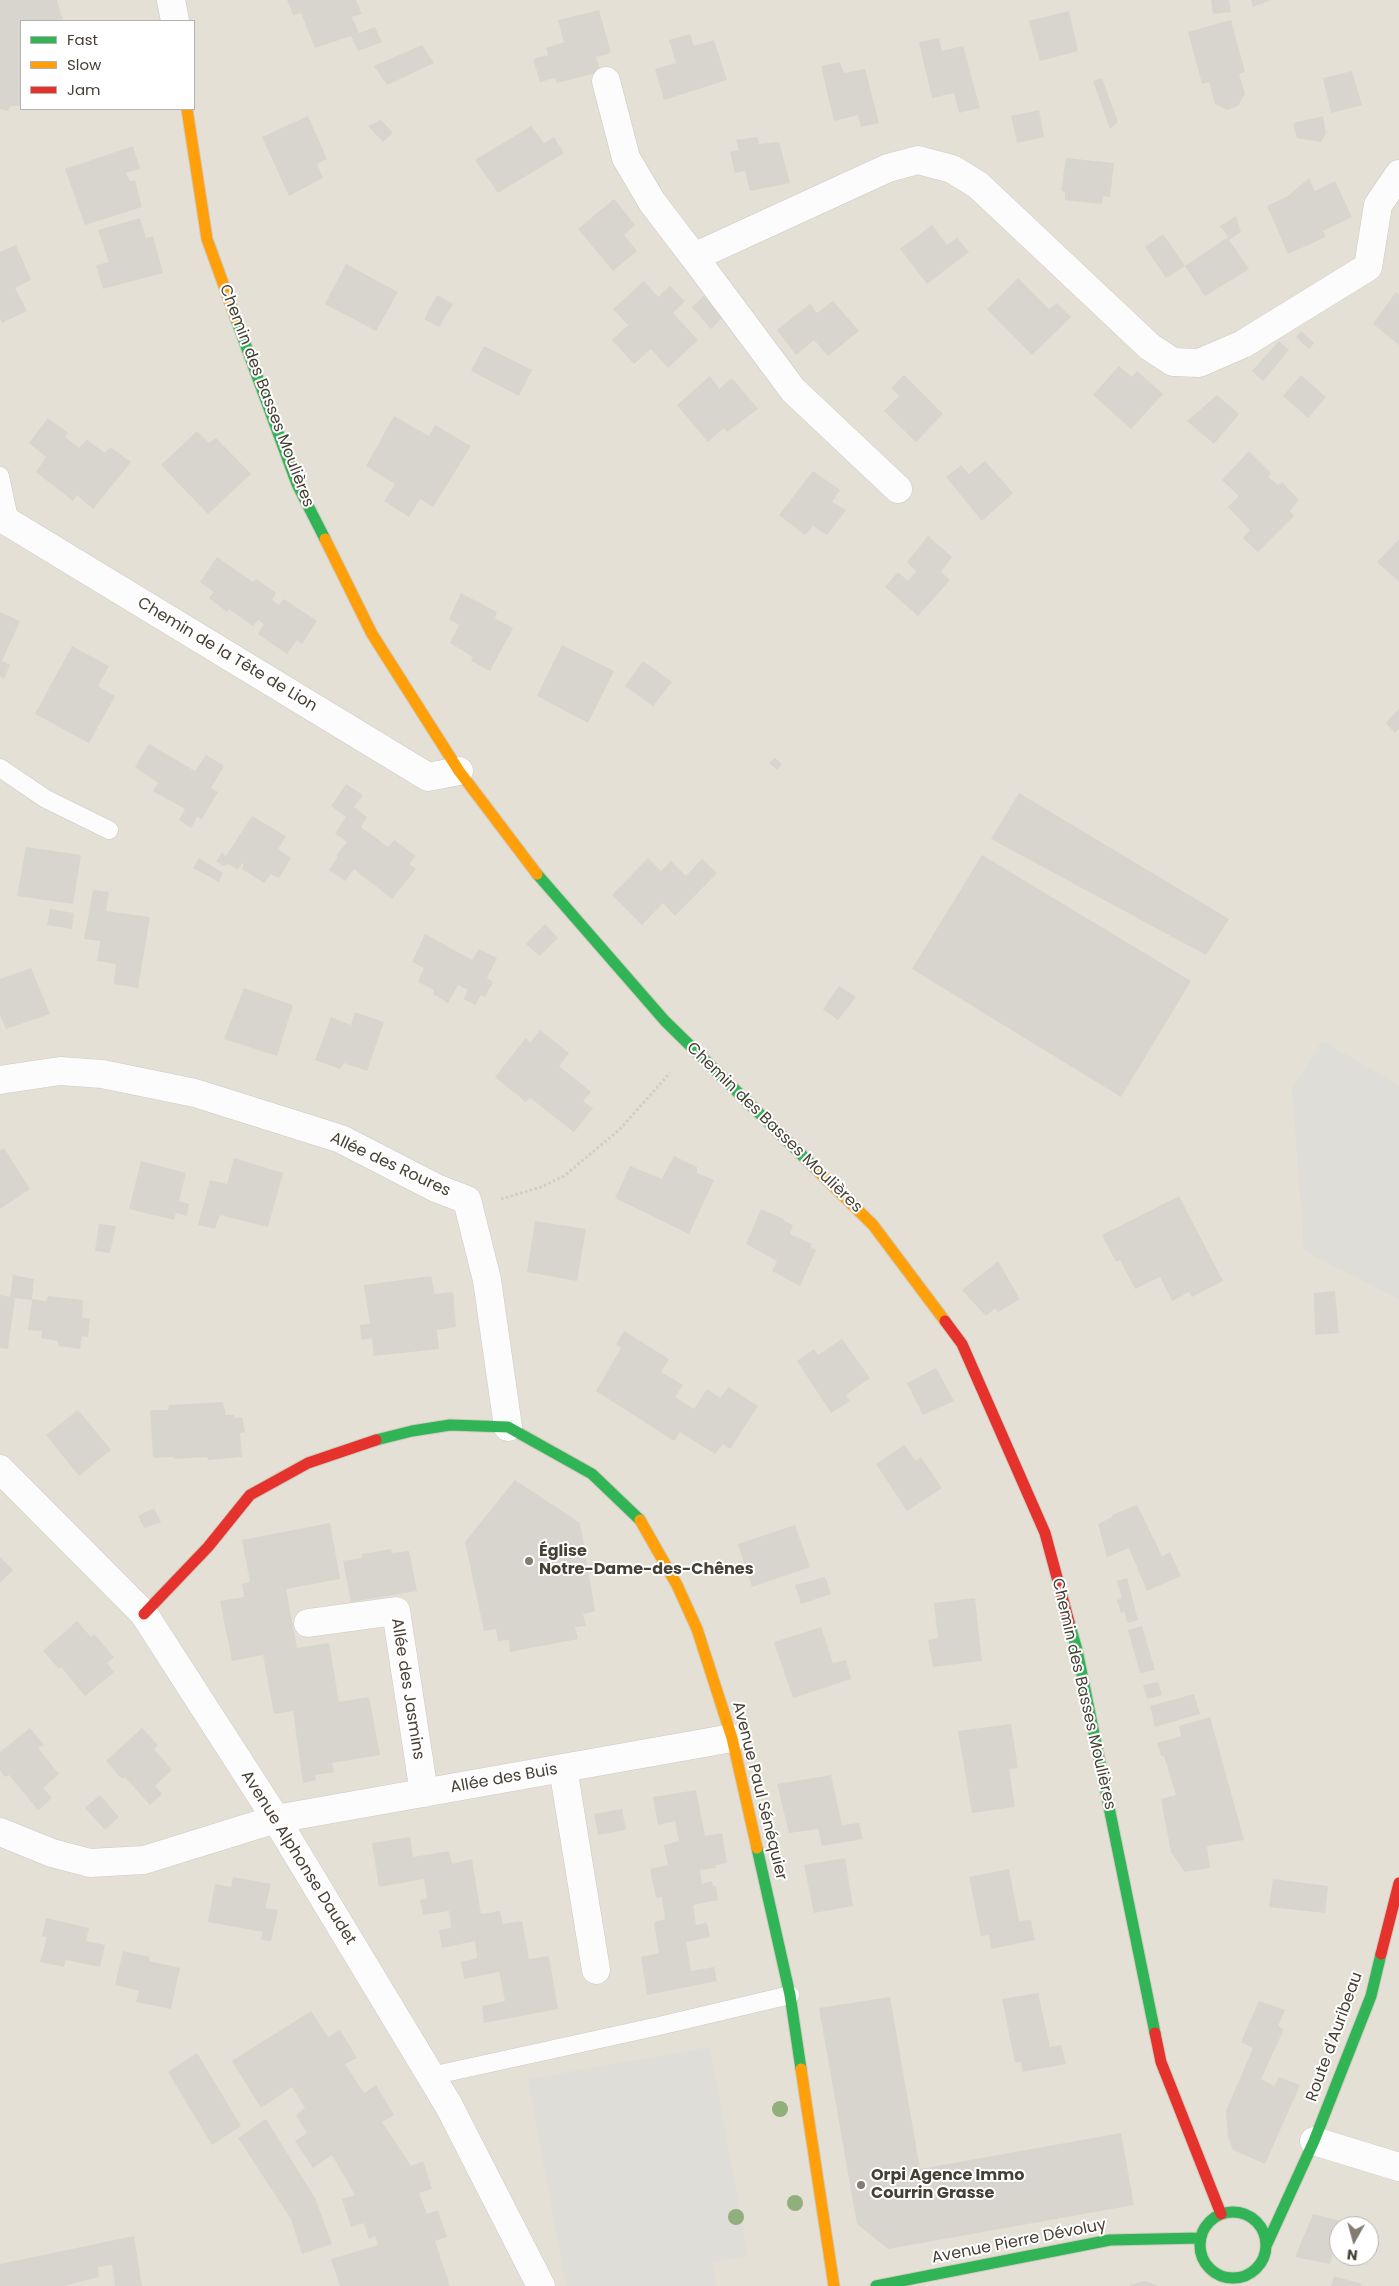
<!DOCTYPE html>
<meta charset="utf-8">
<style>
body{margin:0}
#map{position:relative;width:1399px;height:2286px;overflow:hidden;background:#f0eee8;font-family:Poppins,sans-serif}
canvas{display:block}
.legend{position:absolute;left:20px;top:20px;width:175px;height:90px;box-sizing:border-box;background:#fff;border:1px solid #b5b2ae;margin:0;padding:6px 9px;list-style:none;font-size:15px;color:#463f34}
.legend li{display:flex;align-items:center;gap:10px;height:25px}
.legend b{width:25px;border:1px solid #b5b2ae}
.north{position:absolute;left:1329px;top:2216px;width:50px;height:50px;box-sizing:border-box;background:#fff;border:1px solid #b5b2ae;border-radius:50%;rotate:187deg;font-size:14px;font-weight:700;line-height:20px;text-align:center;color:#463f34}
.north::after{content:'';display:block;margin:auto;width:18px;height:22px;background:#827c73;clip-path:polygon(50% 0,100% 100%,50% 72%,0 100%)}
</style>
<div id="map">
<canvas width="1399" height="2286"></canvas>
<ul class="legend">
<li><b style="height:6px;background:#30b455"></b>Fast</li>
<li><b style="height:6px;background:#ff9f0a"></b>Slow</li>
<li><b style="height:6px;background:#e5322d"></b>Jam</li>
</ul>
<div class="north">N</div>
</div>
<script>
const c = document.querySelector('canvas').getContext('2d');
c.lineJoin = 'round';
function fillPath(path, color) { c.fillStyle = color; c.fill(path, 'evenodd'); }
const toPath = rows => new Path2D(rows.map(r => 'M' + r).join(''));
function trace(path, color, width, dash) { c.strokeStyle = color; c.lineWidth = width; c.lineCap = dash ? 'butt' : 'round'; c.setLineDash(dash || []); c.stroke(path); }
function drawText(font, color, halo, rows, align = 'center') {
  c.font = font + ' Poppins,sans-serif'; c.lineWidth = 4; c.setLineDash([]); c.textBaseline = 'middle'; c.strokeStyle = halo; c.fillStyle = color; for (const [text, x, y, turn = 0] of rows) {
    c.save(); c.translate(x, y); c.rotate((+turn || 0) * Math.PI / 180); c.textAlign = isNaN(turn) ? turn : align; if (halo) c.strokeText(text, 0, 0); c.fillText(text, 0, 0); c.restore();
  }
}
const residential = toPath([
 [0,0,1399,0,1399,2286,0,2286],
 [21,21,194,21,194,109,21,109],
 [1339,2226,1369,2226,1369,2256,1339,2256]
]);
const parking = toPath([
 [1322,1041,1399,1085,1399,1299,1304,1251,1292,1089],
 [710,2047,748,2256,713,2263,717,2286,566,2286,528,2079]
]);
const building = toPath([
 [0,0,57,0,63,21,21,21,21,106,11,106,8,111,0,109],
 [287,0,356,0,362,14,352,17,359,33,375,27,382,42,358,51,351,36,315,48,301,13,293,15],
 [1211,0,1229,0,1231,12,1213,14],
 [1251,0,1271,0,1253,7],
 [599,10,611,53,596,57,601,72,557,83,555,78,540,82,533,59,548,55,546,48,564,42,558,20],
 [1069,11,1078,51,1040,61,1029,21],
 [1231,20,1245,72,1239,74,1245,94,1238,106,1227,110,1215,104,1209,82,1202,84,1188,32],
 [690,34,694,46,714,40,727,80,664,100,655,69,676,63,669,40],
 [939,38,942,51,963,46,980,108,959,113,954,93,932,98,919,42],
 [422,45,434,63,387,85,374,66],
 [840,62,844,73,865,69,879,123,861,127,858,115,834,121,821,66],
 [1352,71,1362,105,1331,113,1323,78],
 [1102,78,1118,122,1110,129,1093,81],
 [1039,110,1044,137,1017,143,1011,116],
 [308,116,327,159,317,164,323,178,289,196,262,137],
 [1323,116,1326,133,1321,142,1297,138,1293,123],
 [381,120,393,133,383,142,368,126],
 [531,126,544,143,554,137,564,153,498,193,475,160],
 [757,137,759,144,779,142,790,183,750,191,745,171,735,173,730,152,739,150,736,140],
 [133,146,140,169,126,173,130,181,135,180,142,207,85,225,65,169],
 [1066,158,1114,163,1110,197,1103,196,1102,204,1065,200,1065,192,1061,191],
 [1309,178,1315,191,1335,181,1352,217,1323,231,1326,237,1288,254,1267,206,1288,196],
 [614,199,635,225,624,235,637,251,613,271,578,229],
 [1236,216,1241,232,1229,240,1249,269,1205,296,1185,266,1228,237,1220,226],
 [140,218,146,238,153,236,163,273,103,289,96,265,109,262,98,230],
 [932,225,947,245,957,238,969,252,927,284,900,249],
 [1163,234,1185,266,1166,278,1145,247],
 [16,245,31,280,15,288,27,311,2,323,0,318,0,252],
 [346,264,398,292,376,331,325,304],
 [1018,278,1049,309,1057,303,1071,317,1032,355,987,309],
 [644,281,658,297,670,286,685,301,673,313,698,340,668,368,651,349,634,364,612,340,628,325,613,309],
 [1396,292,1399,295,1399,345,1373,324],
 [437,295,453,304,439,327,424,319],
 [704,296,723,317,711,329,692,307],
 [833,301,859,331,828,356,814,340,796,355,777,330,810,304,817,313],
 [1301,331,1314,343,1309,349,1296,337],
 [1279,341,1289,350,1263,381,1252,371],
 [484,346,532,370,519,396,471,371],
 [1119,366,1132,377,1137,371,1163,394,1131,429,1093,395],
 [904,375,943,414,916,442,884,411,899,396,891,388],
 [1301,375,1326,397,1308,418,1283,396],
 [710,376,719,389,732,378,758,409,727,432,724,428,708,442,677,405],
 [1217,395,1239,414,1214,444,1187,421],
 [394,416,429,436,435,425,471,446,433,507,420,499,409,517,384,501,395,484,366,466],
 [48,418,68,433,65,437,79,448,87,440,105,453,110,447,131,462,93,509,77,495,73,501,36,472,46,457,29,443],
 [197,431,209,443,216,438,251,474,208,514,161,465],
 [1249,451,1271,473,1268,477,1278,485,1282,482,1299,500,1290,511,1294,516,1258,552,1243,538,1250,530,1228,507,1239,496,1222,480],
 [985,461,1013,493,982,521,946,477,961,465,969,474],
 [813,471,840,490,832,502,846,510,827,535,813,526,805,535,779,515],
 [928,536,952,557,941,572,950,580,918,616,885,587,898,572,908,581,916,571,907,562],
 [1399,539,1399,582,1377,562],
 [217,557,253,582,256,579,276,593,272,600,279,605,284,599,317,621,302,644,297,640,287,654,258,634,264,624,258,620,253,626,229,609,227,612,209,598,214,592,200,582],
 [461,593,497,612,495,618,513,628,490,671,471,661,473,657,450,643,459,625,449,619],
 [0,612,20,621,2,661,10,665,4,679,0,676],
 [562,645,614,671,588,723,537,696],
 [72,646,109,666,98,686,115,696,89,743,35,714],
 [643,661,672,682,653,706,625,686],
 [1399,708,1399,729,1395,733,1386,723],
 [149,744,195,771,206,755,224,766,211,788,218,792,202,819,197,817,191,828,179,820,185,809,153,791,158,783,135,767],
 [775,758,782,764,777,770,769,763],
 [346,784,363,795,354,807,367,817,361,827,388,847,394,840,416,856,409,864,416,869,392,899,354,869,345,881,329,870,338,857,336,856,347,842,335,833,346,817,331,806],
 [1019,793,1229,919,1206,955,991,839],
 [252,816,286,836,278,849,291,858,279,878,271,874,264,883,242,869,244,864,242,863,238,870,229,864,223,866,216,861,222,853,226,856],
 [26,847,81,855,73,904,17,896],
 [982,855,1191,981,1121,1097,912,969],
 [199,858,223,873,219,882,193,868],
 [648,858,661,871,671,861,686,876,702,859,717,873,675,916,663,903,642,925,612,895],
 [93,890,109,892,106,911,150,917,138,988,114,984,116,964,97,961,100,941,84,939],
 [50,909,74,913,72,929,47,925],
 [545,924,558,938,540,956,526,944],
 [425,934,472,960,479,949,497,958,487,978,493,982,485,997,481,995,475,1005,464,999,468,990,458,985,448,1003,433,994,434,990,418,982,424,968,412,962],
 [31,968,50,1014,6,1029,0,1015,0,979],
 [839,986,856,997,838,1020,823,1009],
 [244,988,293,1005,277,1056,224,1039],
 [355,1012,384,1022,367,1071,344,1063,340,1069,315,1060,331,1017,351,1025],
 [540,1030,569,1053,559,1066,591,1092,583,1101,593,1108,574,1132,530,1098,526,1102,495,1077,526,1038,530,1043],
 [4,1148,30,1189,0,1209,0,1150],
 [674,1156,697,1167,697,1173,714,1180,689,1234,615,1198,630,1166,662,1179],
 [234,1158,283,1173,268,1227,220,1215,215,1229,198,1225,210,1180,227,1184],
 [141,1161,186,1173,179,1201,189,1204,187,1216,176,1213,174,1220,129,1209],
 [1179,1196,1223,1281,1192,1297,1189,1292,1172,1301,1160,1277,1135,1289,1120,1260,1116,1262,1102,1235],
 [761,1209,784,1219,784,1221,793,1225,790,1234,812,1244,810,1247,816,1250,800,1286,772,1271,777,1261,746,1244],
 [535,1221,586,1229,577,1281,527,1272],
 [99,1224,116,1226,110,1253,95,1251],
 [998,1261,1020,1299,998,1312,995,1308,986,1316,962,1290],
 [13,1275,34,1279,32,1299,46,1301,48,1296,83,1300,82,1317,90,1319,88,1337,82,1336,80,1349,58,1346,58,1341,41,1338,42,1331,28,1330,32,1300,15,1298,8,1349,0,1348,0,1295,10,1297],
 [431,1276,435,1294,453,1292,456,1327,437,1330,439,1349,374,1356,372,1338,361,1340,360,1325,370,1324,364,1285],
 [1335,1291,1339,1333,1315,1335,1314,1293],
 [624,1331,669,1359,661,1372,683,1385,675,1397,694,1409,707,1389,720,1398,729,1387,758,1406,730,1449,723,1444,715,1454,680,1432,674,1441,596,1391,621,1348,616,1344],
 [842,1339,870,1378,846,1395,850,1401,831,1413,797,1361,814,1349,818,1355],
 [936,1368,954,1401,923,1415,907,1383],
 [223,1402,226,1415,234,1415,234,1418,242,1417,245,1432,240,1433,242,1457,208,1460,207,1457,174,1459,174,1457,153,1458,150,1410,168,1410,169,1405],
 [78,1410,111,1450,79,1476,46,1435],
 [904,1445,916,1461,921,1457,942,1488,907,1511,876,1464],
 [515,1480,580,1523,595,1611,583,1614,586,1626,575,1627,578,1639,510,1652,509,1640,498,1641,496,1629,484,1631,465,1542],
 [1137,1505,1162,1556,1170,1552,1181,1576,1147,1591,1129,1548,1107,1557,1098,1524,1112,1517,1112,1515],
 [154,1508,161,1522,144,1528,138,1516],
 [330,1523,340,1579,286,1589,297,1648,329,1643,339,1702,369,1697,380,1755,332,1763,334,1772,315,1775,316,1780,303,1783,293,1711,274,1714,263,1655,232,1661,220,1601,244,1597,242,1584,250,1582,242,1540],
 [795,1525,810,1567,752,1587,738,1544],
 [391,1549,392,1553,409,1551,417,1591,351,1602,343,1561,362,1558,362,1554],
 [0,1557,13,1570,0,1583],
 [825,1577,831,1594,801,1604,795,1585],
 [1127,1578,1138,1620,1127,1623,1125,1612,1121,1613,1117,1600,1122,1598,1117,1581],
 [975,1598,982,1661,933,1667,928,1640,938,1638,934,1603],
 [77,1621,91,1637,94,1634,114,1657,107,1663,114,1672,85,1696,61,1667,59,1669,43,1651],
 [1142,1626,1155,1670,1140,1673,1128,1630],
 [821,1627,833,1663,846,1660,851,1679,793,1698,774,1642],
 [1158,1682,1162,1695,1147,1699,1143,1685],
 [1194,1694,1200,1714,1155,1727,1150,1706],
 [1210,1717,1244,1840,1207,1846,1210,1868,1185,1872,1171,1852,1161,1799,1176,1795,1164,1756,1161,1756,1157,1743,1181,1736,1179,1726],
 [1011,1724,1018,1768,1009,1769,1015,1807,972,1813,958,1731],
 [30,1728,44,1745,38,1748,59,1774,43,1788,52,1798,38,1810,9,1775,5,1777,0,1770,0,1752],
 [142,1728,158,1745,154,1749,172,1770,155,1786,162,1794,150,1805,125,1777,122,1779,106,1761],
 [831,1775,842,1825,859,1823,863,1839,822,1846,818,1829,789,1833,777,1784],
 [696,1790,705,1836,722,1833,727,1863,716,1865,716,1868,700,1870,702,1884,712,1881,713,1887,716,1886,718,1900,693,1905,696,1925,707,1923,710,1937,686,1942,691,1971,714,1967,717,1981,647,1995,641,1957,659,1953,654,1922,665,1919,662,1897,656,1898,650,1869,668,1865,664,1845,679,1841,675,1821,658,1825,653,1797],
 [100,1795,119,1817,105,1830,85,1808],
 [622,1809,626,1830,598,1835,594,1814],
 [410,1837,413,1857,449,1851,452,1864,472,1859,481,1914,500,1911,503,1924,522,1921,529,1959,549,1956,558,2009,484,2023,482,2006,505,2001,499,1972,464,1979,461,1962,477,1958,475,1941,442,1948,439,1930,451,1928,449,1911,423,1915,420,1900,427,1898,424,1879,379,1887,372,1843],
 [845,1858,853,1906,814,1913,804,1865],
 [1009,1869,1019,1921,1031,1920,1035,1940,991,1949,989,1935,981,1936,969,1877],
 [233,1877,271,1884,265,1908,278,1910,271,1941,261,1940,263,1932,208,1922,215,1884,231,1887],
 [1273,1879,1328,1886,1325,1913,1269,1907],
 [46,1918,89,1928,86,1941,105,1945,100,1967,66,1960,64,1967,40,1962,47,1937,42,1936],
 [123,1951,150,1957,149,1961,180,1968,171,2009,136,2002,139,1991,115,1985],
 [1038,1993,1050,2047,1061,2045,1066,2064,1022,2072,1021,2062,1015,2063,1002,1999],
 [890,1997,920,2169,1121,2133,1134,2205,888,2249,857,2224,819,2008],
 [1259,2001,1285,2010,1278,2026,1284,2029,1261,2079,1274,2086,1279,2077,1300,2085,1265,2164,1233,2150,1228,2136,1226,2111,1253,2048,1241,2042],
 [311,2011,328,2037,340,2030,357,2058,345,2064,364,2093,376,2085,394,2115,382,2122,411,2166,423,2161,432,2189,419,2193,427,2214,438,2210,447,2237,435,2241,450,2286,340,2286,331,2259,378,2245,375,2236,369,2239,364,2223,351,2227,342,2199,355,2195,332,2155,313,2168,295,2141,307,2133,296,2115,305,2108,292,2087,261,2108,232,2061],
 [197,2053,241,2126,212,2145,168,2072],
 [266,2119,315,2198,332,2244,302,2254,291,2219,238,2138],
 [1313,2214,1341,2221,1330,2264,1295,2257],
 [134,2236,142,2286,115,2286,112,2265,98,2267,99,2277,64,2286,0,2286,0,2264],
 [1334,2276,1362,2284,1361,2286,1331,2286],
 [1145,2281,1159,2286,1130,2286,1130,2285]
]);
const path = toPath([
 [501,1199,541,1187,564,1176,619,1130,670,1073]
]);
const lane = toPath([
 [0,476,10,523],
 [0,768,46,799,109,830],
 [431,2076,659,2026,790,1995]
]);
const street = toPath([
 [171,0,175,21],
 [606,81,626,158,652,202,694,257,888,168,918,160,952,169,978,185,1150,347,1173,362,1199,363,1243,344,1368,267,1378,205,1399,174],
 [694,257,793,390,898,489],
 [0,517,428,777,459,771],
 [0,1080,60,1071,102,1074,195,1093,341,1139,436,1188,467,1200,487,1280,508,1427],
 [0,1469,144,1614,276,1819,449,2106,541,2286],
 [308,1623,396,1611,424,1793],
 [563,1768,596,1970],
 [0,1832,52,1853,90,1863,144,1860,276,1819,732,1738],
 [1314,2141,1399,2167]
]);
const fast = toPath([
 [236,319,297,484,325,539],
 [537,874,665,1021,813,1166],
 [376,1440,412,1431,450,1425,508,1427,592,1474,640,1520],
 [1069,1622,1077,1650,1155,2033],
 [757,1848,790,1995,801,2069],
 '1200 2245a33 33 0 1 1 66 0a33 33 0 1 1-66 0Z',
 [1266,2246,1314,2141,1371,1996,1381,1954],
 [876,2286,1110,2240,1200,2238]
]);
const slow = toPath([
 [187,109,207,239,236,319],
 [325,539,372,634,459,771,537,874],
 [813,1166,873,1225,945,1321],
 [640,1520,677,1585,697,1629,732,1738,757,1848],
 [801,2069,834,2286]
]);
const jam = toPath([
 [945,1321,962,1344,1045,1533,1069,1622],
 [144,1614,208,1547,250,1495,308,1463,376,1440],
 [1381,1954,1399,1883],
 [1155,2033,1161,2062,1221,2214]
]);
const trees = [
 [780,2109],
 [795,2203],
 [736,2217]
];
const markers = [
 [529,1561,5,"#827c73"],
 [861,2185,5,"#827c73"]
];
const streetNames = [
 ["Chemin des Basses Moulières",266,396,69],
 ["Chemin de la Tête de Lion",227,655,31],
 ["Chemin des Basses Moulières",774,1128,44],
 ["Allée des Roures",390,1165,25],
 ["Allée des Jasmins",407,1689,81],
 ["Chemin des Basses Moulières",1083,1694,77],
 ["Allée des Buis",504,1779,-10],
 ["Avenue Paul Sénéquier",759,1791,76],
 ["Avenue Alphonse Daudet",298,1858,58],
 ["Route d'Auribeau",1335,2037,-70],
 ["Avenue Pierre Dévoluy",1019,2242,-11]
];
const poiNames = [
 ["Église",539,1552],
 ["Notre-Dame-des-Chênes",539,1570],
 ["Orpi Agence Immo",871,2176],
 ["Courrin Grasse",871,2194]
];
fillPath(residential, '#e5e0d5');
fillPath(parking, '#dfddd8');
fillPath(building, '#d8d5cf');
trace(lane, '#cdcac4', 19);
trace(street, '#cdcac4', 29);
trace(fast, '#d0cbbe', 13);
trace(slow, '#d0cbbe', 13);
trace(jam, '#d0cbbe', 13);
trace(path, '#d1cec9', 3, [2.5, 2.5]);
trace(lane, '#fdfcfc', 18);
trace(street, '#fdfcfc', 28);
trace(fast, '#30b455', 11);
trace(slow, '#ff9f0a', 11);
trace(jam, '#e5322d', 11);
c.fillStyle = '#91af7b';
for (const [x, y] of trees) { c.beginPath(); c.arc(x, y, 8, 0, 2 * Math.PI); c.fill(); }
for (const [x, y, r, color] of markers) { const dot = new Path2D(); dot.arc(x, y, r, 0, 2 * Math.PI); c.fillStyle = color; c.fill(dot); trace(dot, '#fff', 2); }
drawText('16px', '#463f34', '#fff', streetNames);
drawText('bold 16px', '#463f34', '#fff', poiNames, 'left');
</script>
